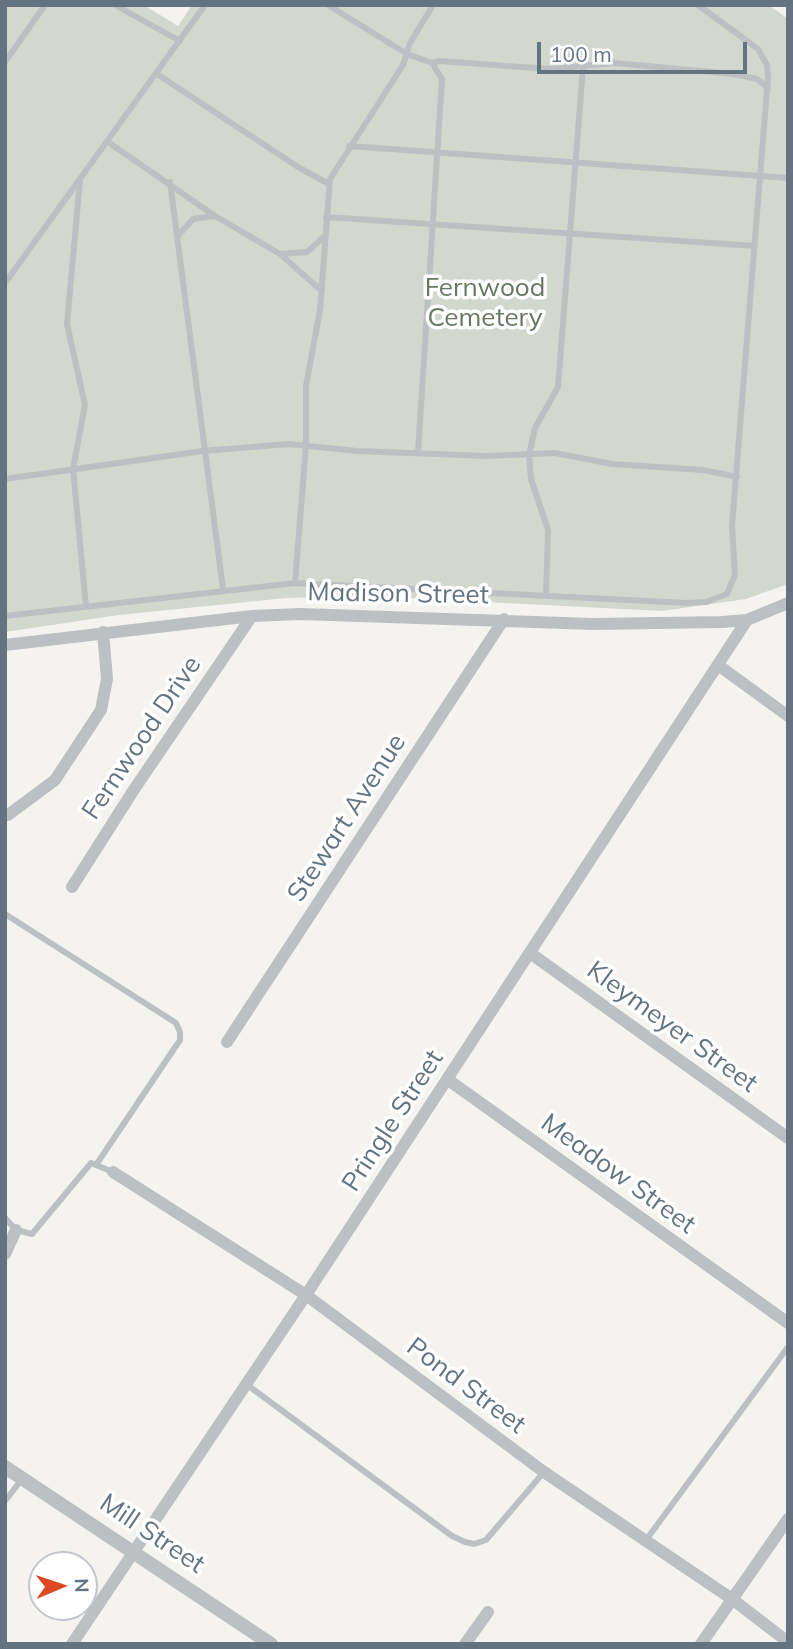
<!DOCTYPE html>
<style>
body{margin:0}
#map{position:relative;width:793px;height:1649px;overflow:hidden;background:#f4f3ef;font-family:Mulish,sans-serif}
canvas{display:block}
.frame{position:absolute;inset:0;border:7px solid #637480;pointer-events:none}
.north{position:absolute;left:28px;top:1551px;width:70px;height:70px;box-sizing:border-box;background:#fff;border:2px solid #c1c7cc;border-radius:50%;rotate:88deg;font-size:19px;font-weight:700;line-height:28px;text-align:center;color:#637480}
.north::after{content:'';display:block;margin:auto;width:24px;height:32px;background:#de4724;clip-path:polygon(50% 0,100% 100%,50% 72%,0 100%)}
.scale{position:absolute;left:537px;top:42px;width:210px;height:32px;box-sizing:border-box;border:4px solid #637480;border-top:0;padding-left:9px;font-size:21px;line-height:24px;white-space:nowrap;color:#637480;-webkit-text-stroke:5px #fff;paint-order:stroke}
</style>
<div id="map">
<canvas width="793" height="1649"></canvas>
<div class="frame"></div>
<div class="north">N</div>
<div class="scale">100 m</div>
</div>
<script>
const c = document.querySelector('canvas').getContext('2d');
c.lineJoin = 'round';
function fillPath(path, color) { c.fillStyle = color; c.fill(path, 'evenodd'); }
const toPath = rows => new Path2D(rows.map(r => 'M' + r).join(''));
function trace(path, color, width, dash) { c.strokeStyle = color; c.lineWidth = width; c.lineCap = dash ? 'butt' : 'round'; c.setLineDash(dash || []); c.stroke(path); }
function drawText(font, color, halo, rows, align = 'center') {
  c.font = font + ' Mulish,sans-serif'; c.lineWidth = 7; c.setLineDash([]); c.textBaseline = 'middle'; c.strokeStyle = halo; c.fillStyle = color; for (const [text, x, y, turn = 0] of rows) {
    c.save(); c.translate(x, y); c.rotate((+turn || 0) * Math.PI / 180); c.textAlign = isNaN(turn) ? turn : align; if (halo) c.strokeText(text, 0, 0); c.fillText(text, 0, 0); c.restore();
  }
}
const green = toPath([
 [5,5,144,5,178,26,192,5,769,5,788,19,788,584,746,599,662,611,366,596,286,598,119,615,5,632]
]);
const service = toPath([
 [115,5,180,41],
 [328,5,407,54,432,63,442,79,418,453],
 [5,62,45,5],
 [432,63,440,61,549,69,614,63,734,74,757,79,768,88],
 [157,74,298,167,329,184],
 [108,142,215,216,280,254,307,252,325,236],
 [349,146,788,178],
 [80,180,67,324,85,405,73,469,86,606],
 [170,182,223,589],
 [326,217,755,246],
 [177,237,193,219,214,216],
 [281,255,322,291],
 [5,283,205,5],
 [5,479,203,451,289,444,357,451,487,456,555,453,612,464,703,470,737,477],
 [295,583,306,445,306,386,320,310,330,179,403,65,410,43,433,5],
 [546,596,548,530,531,479,529,455,535,428,558,387,583,67],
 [5,616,295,583,687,603,706,602,727,594,735,575,732,526,768,77,767,65,758,49,698,5],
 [5,914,176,1023,180,1032,180,1040,96,1165],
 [5,1218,16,1230,32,1234,91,1163,113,1172],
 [246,1384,452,1536,465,1542,474,1544,486,1540,544,1472],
 [5,1501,22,1479],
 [646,1540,788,1347]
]);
const minor = toPath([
 [5,645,252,616,300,614,593,624,722,622,747,620,788,603],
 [718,665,788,716],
 [8,815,55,780,101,710,107,679,103,632],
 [72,887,133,791,252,616],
 [530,953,788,1138],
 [227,1042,504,619],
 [447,1079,788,1323],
 [113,1172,306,1295,544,1472,732,1599,788,1642],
 [5,1254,16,1230],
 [72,1644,306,1295,747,620],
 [465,1644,488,1612],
 [701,1644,788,1519]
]);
const tertiary = toPath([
 [5,1467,271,1644]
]);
const parkNames = [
 ["Fernwood",485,288],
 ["Cemetery",485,318]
];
const streetNames = [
 ["Madison Street",398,594,1],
 ["Fernwood Drive",142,738,-56],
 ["Stewart Avenue",347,818,-57],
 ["Kleymeyer Street",672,1027,36],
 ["Pringle Street",393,1121,-57],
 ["Meadow Street",618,1174,36],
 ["Pond Street",466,1386,37],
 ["Mill Street",152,1534,34]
];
fillPath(green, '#d3d8cf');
trace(service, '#bcc0c3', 6);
trace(minor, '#bcc0c3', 12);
trace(tertiary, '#bcc0c3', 14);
drawText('26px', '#677762', '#fff', parkNames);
drawText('26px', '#637480', '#fff', streetNames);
</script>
